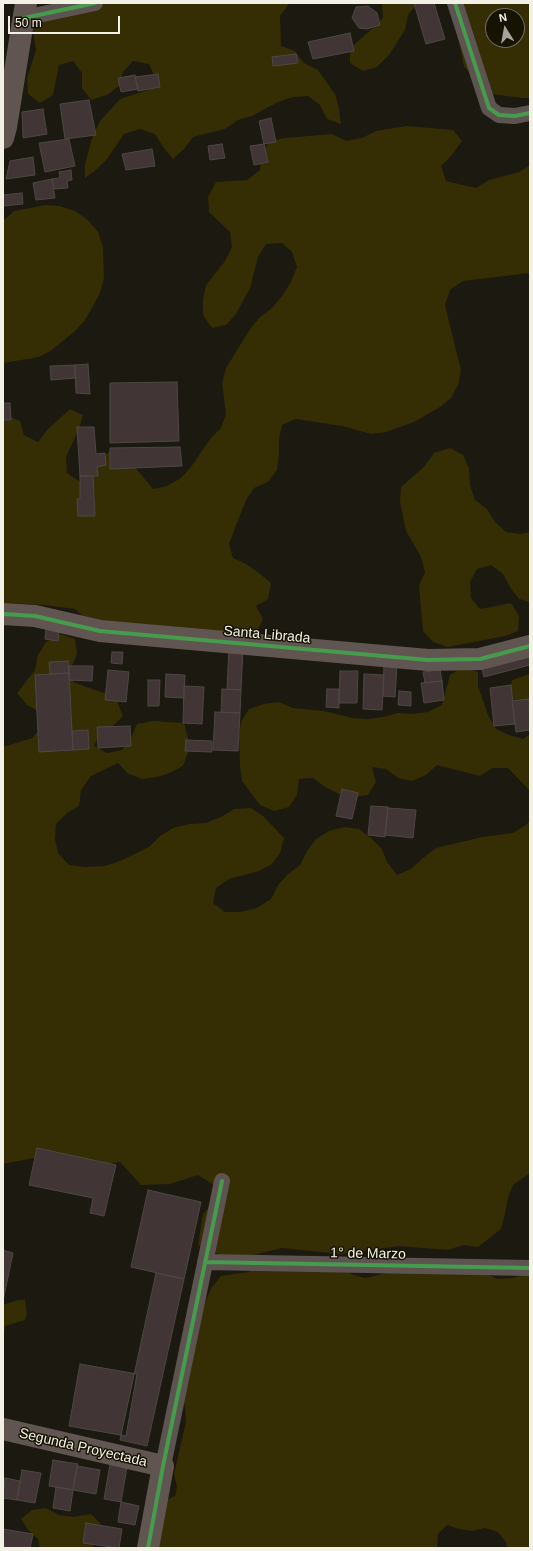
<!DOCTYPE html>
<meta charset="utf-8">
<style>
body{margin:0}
#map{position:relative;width:533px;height:1551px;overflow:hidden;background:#1b1910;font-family:Helvetica,sans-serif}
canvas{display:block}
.frame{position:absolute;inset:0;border:4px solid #f3f1e6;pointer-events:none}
.north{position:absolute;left:485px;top:8px;width:40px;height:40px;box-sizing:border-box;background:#171303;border:1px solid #6f6c5e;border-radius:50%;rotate:349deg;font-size:11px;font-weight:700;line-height:16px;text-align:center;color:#f3f1e6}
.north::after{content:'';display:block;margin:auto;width:14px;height:18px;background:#a7a59b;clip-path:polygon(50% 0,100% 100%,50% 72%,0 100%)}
.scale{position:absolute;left:8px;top:16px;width:112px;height:18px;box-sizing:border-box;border:2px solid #f3f1e6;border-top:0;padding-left:5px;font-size:12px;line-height:14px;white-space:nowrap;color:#f3f1e6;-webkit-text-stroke:3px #171303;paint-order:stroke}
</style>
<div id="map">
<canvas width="533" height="1551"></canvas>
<div class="frame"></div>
<div class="north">N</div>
<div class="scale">50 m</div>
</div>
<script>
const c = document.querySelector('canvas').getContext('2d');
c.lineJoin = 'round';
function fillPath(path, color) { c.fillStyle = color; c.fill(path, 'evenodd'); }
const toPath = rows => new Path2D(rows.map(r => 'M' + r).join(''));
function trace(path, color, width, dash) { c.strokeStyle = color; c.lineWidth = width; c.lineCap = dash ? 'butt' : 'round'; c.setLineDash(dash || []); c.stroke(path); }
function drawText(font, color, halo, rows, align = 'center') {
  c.font = font + ' Helvetica,sans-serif'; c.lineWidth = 3; c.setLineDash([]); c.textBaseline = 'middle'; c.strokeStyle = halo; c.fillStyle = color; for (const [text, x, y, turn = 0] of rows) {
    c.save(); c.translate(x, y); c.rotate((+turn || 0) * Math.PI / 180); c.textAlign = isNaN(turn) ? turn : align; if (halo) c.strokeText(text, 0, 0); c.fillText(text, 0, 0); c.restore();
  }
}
const green = toPath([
 [86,3,293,3,289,4,280,16,281,46,295,51,304,63,318,70,335,94,339,109,341,124,327,119,320,105,308,96,293,97,278,102,252,116,238,120,225,129,193,137,184,149,173,159,163,147,155,134,140,129,124,134,107,159,97,169,85,178,85,164,93,135,100,121,120,99,148,90,155,77,149,64,133,61,123,72,119,86,107,95,91,100,82,88,82,73,73,61,59,65,53,95,40,103,28,94,27,78,36,50,32,27],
 [381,3,418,3,408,15,405,30,389,55,377,67,363,71,350,63,350,48,373,28,383,18,382,4],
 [457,3,530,3,530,98,521,98,492,94,464,67,456,28],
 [493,16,517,16,517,40,493,40],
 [407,126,453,130,462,141,452,155,441,166,446,181,476,188,489,180,519,172,530,165,530,273,463,281,450,290,445,305,461,370,458,385,451,398,440,407,414,422,386,432,371,434,342,426,296,419,282,425,279,440,279,455,277,470,268,482,254,488,246,500,229,544,233,558,246,564,259,573,271,583,268,599,256,606,263,619,257,632,242,634,86,619,75,609,45,605,3,603,3,416,6,415,20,421,24,435,38,442,47,430,70,409,83,415,79,429,66,457,67,473,80,482,92,473,99,459,112,450,134,466,153,489,167,486,181,478,191,467,210,439,221,428,226,414,222,383,226,368,250,329,260,317,272,308,282,296,291,282,297,267,292,252,282,243,266,244,258,257,250,288,236,314,226,325,212,328,203,315,203,299,206,285,225,261,232,247,230,232,209,212,208,197,216,182,247,180,260,170,261,155,269,142,284,138,332,134,346,141,362,138,376,131],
 [45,205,60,206,75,211,88,220,98,232,103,247,104,278,100,293,93,306,85,320,75,331,52,350,39,357,3,363,3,221,14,211],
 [450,448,463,455,469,468,470,485,475,500,487,509,495,522,506,532,521,534,530,532,530,602,519,599,510,587,503,574,491,565,477,569,470,582,471,598,480,609,511,603,519,616,518,631,505,636,448,647,433,642,423,631,419,586,425,572,421,557,406,531,400,502,401,487,424,467,434,453],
 [60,634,75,639,77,654,71,668,73,682,104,693,117,701,123,716,113,726,100,733,94,746,107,753,122,750,131,738,137,724,153,721,184,723,188,738,188,752,183,766,170,773,157,777,142,779,127,773,118,763,91,776,81,790,79,806,67,813,56,824,55,839,58,853,69,865,85,867,105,866,120,861,149,847,160,836,173,828,189,824,206,823,221,817,234,809,251,808,263,816,284,838,280,853,272,864,259,871,229,879,216,888,213,903,225,912,240,912,257,908,271,899,278,885,288,874,300,865,307,851,316,839,329,831,344,827,359,829,371,838,382,849,387,862,397,875,411,869,423,858,436,848,482,837,513,833,526,825,530,820,530,1173,513,1185,508,1198,505,1214,501,1229,478,1247,463,1245,448,1250,399,1246,340,1254,282,1248,253,1255,225,1257,198,1245,203,1214,223,1191,198,1175,170,1184,141,1185,120,1162,92,1166,62,1167,34,1158,3,1164,3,747,32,738,42,727,40,712,27,705,17,693,35,670,38,655,46,642],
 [463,667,478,672,478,686,488,715,496,729,509,735,523,739,530,734,530,791,508,768,493,768,480,776,437,765,426,775,412,781,398,778,386,769,372,767,376,782,368,795,353,797,339,794,325,787,313,778,299,779,297,795,289,807,274,811,260,805,242,781,240,766,239,736,241,722,249,709,264,704,279,702,293,708,324,711,353,718,368,719,383,717,398,713,413,714,428,712,442,705,450,675],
 [530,674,530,716,509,695,512,680],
 [342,1264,351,1274,365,1278,395,1271,486,1274,498,1279,512,1278,530,1273,530,1548,507,1548,506,1542,498,1532,485,1528,472,1531,459,1529,447,1525,438,1534,437,1548,155,1548,157,1504,175,1496,177,1487,174,1474,186,1422,185,1407,181,1394,199,1315,212,1287,221,1276,248,1272,260,1267],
 [18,1300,25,1300,27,1314,25,1320,5,1326,3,1341,3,1305],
 [46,1508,59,1515,73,1517,91,1514,101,1524,93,1535,93,1548,40,1548,38,1539,28,1530,21,1519,32,1510]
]);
const building = toPath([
 [414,3,434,3,445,39,426,44,414,3],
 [368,6,377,13,380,25,367,29,359,28,352,18,356,7,368,6],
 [350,33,354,51,313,59,308,42,350,33],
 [296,54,298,63,273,66,272,57,296,54],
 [158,74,160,87,138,91,135,77,158,74],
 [135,75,138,89,121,92,118,78,135,75],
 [89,100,96,135,65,139,60,104,89,100],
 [43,109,47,134,23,138,22,112,43,109],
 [271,118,276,142,264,144,259,121,271,118],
 [69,139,75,166,45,172,39,143,69,139],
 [222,144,225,158,210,160,208,146,222,144],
 [264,144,268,162,254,165,250,146,264,144],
 [152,149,155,166,126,170,122,154,152,149],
 [33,157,35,175,6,179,10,161,33,157],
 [71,170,72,180,67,181,68,188,54,189,52,179,60,178,59,172,71,170],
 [52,179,55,198,36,200,33,183,52,179],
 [22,193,23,204,3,206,3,195,22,193],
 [88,364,90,394,76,393,75,365,88,364],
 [75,365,75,378,51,380,50,366,75,365],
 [177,382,179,441,110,443,110,383,177,382],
 [3,403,10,403,11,420,3,420,3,403],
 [77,427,94,427,96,454,105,453,106,465,97,467,98,476,80,476,77,427],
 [180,447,182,466,110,469,110,448,180,447],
 [80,476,93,476,95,516,78,516,77,499,80,499,80,476],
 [46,629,59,631,58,641,45,639,46,629],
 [229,648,243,648,241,690,227,689,229,648],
 [530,649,530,665,484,677,480,662,530,649],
 [112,652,123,652,122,664,111,663,112,652],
 [68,661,69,673,50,674,49,662,68,661],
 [384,663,397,664,395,697,383,696,384,663],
 [69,666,93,666,92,681,69,680,69,666],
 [108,670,129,672,126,702,105,700,108,670],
 [440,670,442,681,425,683,423,672,440,670],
 [340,671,358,671,357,703,339,703,340,671],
 [69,673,73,750,39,752,35,675,69,673],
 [166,674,185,675,184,698,165,697,166,674],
 [364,674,384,675,382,710,363,709,364,674],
 [148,680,160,680,159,706,148,706,148,680],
 [442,681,444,700,424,703,421,683,442,681],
 [511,685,515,724,494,726,490,688,511,685],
 [184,686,204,687,202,724,183,723,184,686],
 [222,689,241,690,240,713,221,712,222,689],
 [327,689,339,689,339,708,326,707,327,689],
 [399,691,411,692,411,706,398,705,399,691],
 [529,699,530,730,516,732,512,701,529,699],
 [215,712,240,713,238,751,213,750,215,712],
 [130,726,131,746,98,748,97,727,130,726],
 [88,730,89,749,73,750,72,731,88,730],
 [186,740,212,741,212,752,185,751,186,740],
 [342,789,358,793,352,819,336,816,342,789],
 [371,806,388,807,385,837,368,835,371,806],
 [388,808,416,810,413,838,385,835,388,808],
 [37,1148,116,1165,104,1216,90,1213,93,1198,29,1185,37,1148],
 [148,1190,201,1202,184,1279,131,1267,148,1190],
 [3,1250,13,1253,3,1301,3,1250],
 [156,1273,184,1279,147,1446,120,1440,156,1273],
 [80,1364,137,1374,126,1436,69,1426,80,1364],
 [53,1460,78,1464,73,1490,49,1486,53,1460],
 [110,1464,127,1467,121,1502,104,1499,110,1464],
 [77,1466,100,1470,96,1494,73,1490,77,1466],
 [22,1470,41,1473,35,1503,17,1500,22,1470],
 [5,1478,20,1481,17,1500,3,1498,5,1478],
 [56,1487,73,1490,70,1511,53,1508,56,1487],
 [121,1502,139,1506,135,1525,118,1522,121,1502],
 [86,1523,122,1529,119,1548,83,1543,86,1523],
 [3,1529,33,1534,30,1548,3,1548,3,1529]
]);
const street = toPath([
 [455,3,489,108,499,115,515,116,530,113],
 [24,18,95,3],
 [205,1262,530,1268],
 [163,1466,222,1181]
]);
const secondary = toPath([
 [3,138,6,127,26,3],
 [3,614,35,616,100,631,428,660,480,659,530,646],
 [3,1429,163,1466,148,1548]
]);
const cycleway = toPath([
 [455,3,489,108,499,115,515,116,530,113],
 [24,18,95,3],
 [3,614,35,616,100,631,428,660,480,659,530,646],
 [205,1262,530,1268],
 [148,1548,163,1466,222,1181]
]);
const streetNames = [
 ["Santa Librada",267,635,5],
 ["1° de Marzo",368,1254,1],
 ["Segunda Proyectada",83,1448,13]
];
fillPath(green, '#352d03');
fillPath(building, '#413535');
trace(building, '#4d4844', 1);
trace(street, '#5d5451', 16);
trace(secondary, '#615551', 22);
trace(cycleway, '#469c4c', 4);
drawText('14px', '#f3f1e6', '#171303', streetNames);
</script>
